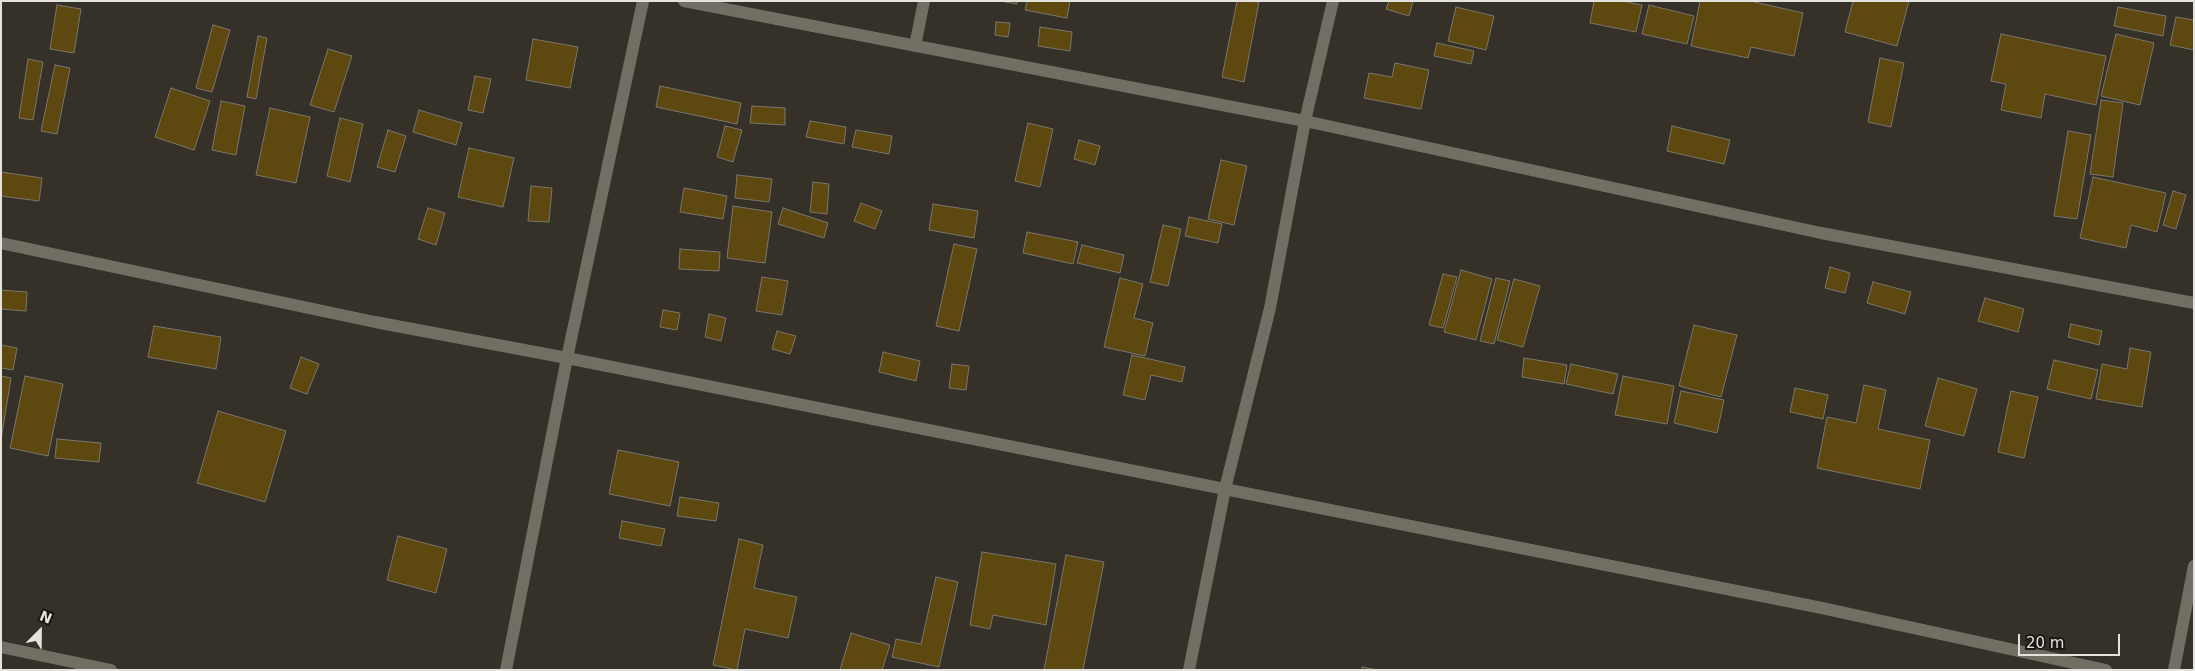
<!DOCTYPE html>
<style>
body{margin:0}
#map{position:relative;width:2195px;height:671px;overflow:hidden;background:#353128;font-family:"DejaVu Sans",sans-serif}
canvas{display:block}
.frame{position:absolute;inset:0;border:2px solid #e4e2dc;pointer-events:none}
.north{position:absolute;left:15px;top:606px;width:50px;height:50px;-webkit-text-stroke:4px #1b1915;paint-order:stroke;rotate:23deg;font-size:14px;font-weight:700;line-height:20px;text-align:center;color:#e4e2dc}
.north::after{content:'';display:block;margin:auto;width:18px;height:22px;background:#e4e2dc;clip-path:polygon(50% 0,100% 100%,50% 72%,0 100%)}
.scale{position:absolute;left:2018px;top:634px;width:102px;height:22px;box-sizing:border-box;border:2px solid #e4e2dc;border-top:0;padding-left:6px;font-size:15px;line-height:18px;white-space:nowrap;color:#e4e2dc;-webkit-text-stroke:4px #1b1915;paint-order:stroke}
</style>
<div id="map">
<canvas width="2195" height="671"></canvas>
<div class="frame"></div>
<div class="north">N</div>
<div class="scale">20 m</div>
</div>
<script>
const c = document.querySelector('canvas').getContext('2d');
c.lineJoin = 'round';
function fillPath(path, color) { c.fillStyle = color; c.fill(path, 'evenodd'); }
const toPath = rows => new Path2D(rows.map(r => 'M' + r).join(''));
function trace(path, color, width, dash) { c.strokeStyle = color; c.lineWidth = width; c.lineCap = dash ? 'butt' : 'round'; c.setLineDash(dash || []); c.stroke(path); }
const building = toPath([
 [1000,1,1017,1,1017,4,1000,1],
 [1027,1,1070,1,1067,18,1025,10,1027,1],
 [1237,1,1259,2,1244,82,1222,77,1237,1],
 [1389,1,1413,1,1409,16,1386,9,1389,1],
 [1594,1,1622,1,1642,5,1636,32,1590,23,1594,1],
 [1700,1,1750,1,1803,13,1794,56,1751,47,1748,58,1691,46,1700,1],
 [1853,1,1909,1,1897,46,1845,32,1853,1],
 [57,5,81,9,74,53,50,49,57,5],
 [1649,5,1694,16,1687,44,1642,34,1649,5],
 [1456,7,1494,16,1486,50,1448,41,1456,7],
 [2118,7,2166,16,2163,36,2114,26,2118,7],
 [2176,17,2194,20,2194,50,2170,45,2176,17],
 [996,22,1010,23,1008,37,995,35,996,22],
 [213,25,230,30,212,92,196,88,213,25],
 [1040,27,1072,32,1070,51,1038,46,1040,27],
 [2001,34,2106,56,2096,105,2045,94,2041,118,2001,110,2006,84,1991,81,2001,34],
 [2116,34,2154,43,2140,105,2101,96,2116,34],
 [258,36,267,38,256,99,247,97,258,36],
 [533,39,578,47,570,88,526,80,533,39],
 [1437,43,1474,51,1471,64,1434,56,1437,43],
 [328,49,352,56,334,112,310,105,328,49],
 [1880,58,1904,63,1891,127,1868,122,1880,58],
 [28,59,43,62,33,120,19,118,28,59],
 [1395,63,1429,70,1421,109,1364,98,1369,73,1392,77,1395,63],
 [55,65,70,68,57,134,41,131,55,65],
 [475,76,491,79,483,113,468,110,475,76],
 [660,86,741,103,737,124,656,107,660,86],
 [171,88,210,101,194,150,155,137,171,88],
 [2101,100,2123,103,2113,177,2090,174,2101,100],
 [221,101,245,106,236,155,212,150,221,101],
 [752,106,785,108,785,125,750,123,752,106],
 [270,108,310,117,296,183,256,175,270,108],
 [419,110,462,123,456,145,413,132,419,110],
 [340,118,363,124,350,182,327,176,340,118],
 [810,121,846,127,844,144,806,137,810,121],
 [1028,123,1053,129,1040,187,1015,181,1028,123],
 [725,126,742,130,733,162,717,157,725,126],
 [1672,126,1730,140,1724,164,1667,151,1672,126],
 [388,130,406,136,395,172,377,167,388,130],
 [856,130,892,136,889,154,852,147,856,130],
 [2068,131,2091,135,2077,219,2054,216,2068,131],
 [1079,140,1100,146,1095,165,1074,159,1079,140],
 [469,148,514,158,503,207,458,197,469,148],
 [1221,160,1247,166,1234,225,1208,219,1221,160],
 [1,172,42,178,39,201,1,196,1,172],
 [737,175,772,179,769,202,735,198,737,175],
 [2093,177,2166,193,2157,232,2131,225,2126,248,2080,238,2093,177],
 [813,182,829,184,827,214,810,212,813,182],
 [531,186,552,188,549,222,528,221,531,186],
 [684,188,727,196,723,219,680,212,684,188],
 [2173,191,2186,195,2176,229,2163,225,2173,191],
 [861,203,882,211,875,229,854,221,861,203],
 [933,204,978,211,974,238,929,230,933,204],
 [733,206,772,212,765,263,727,258,733,206],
 [428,208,445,213,436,245,418,239,428,208],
 [783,208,828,223,824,238,778,224,783,208],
 [1189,217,1222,224,1218,243,1185,236,1189,217],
 [1163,225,1181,229,1168,286,1150,282,1163,225],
 [1027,232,1078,242,1073,264,1023,253,1027,232],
 [954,244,977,249,959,331,936,326,954,244],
 [1082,245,1124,255,1120,273,1077,263,1082,245],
 [680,249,720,252,719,271,679,269,680,249],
 [1830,267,1850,273,1845,293,1825,288,1830,267],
 [1461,270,1492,279,1476,340,1444,332,1461,270],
 [1443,274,1457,277,1443,328,1429,325,1443,274],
 [762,277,788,281,782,315,756,311,762,277],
 [1120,278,1143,284,1134,318,1153,323,1145,356,1104,347,1120,278],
 [1496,278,1510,281,1494,344,1480,341,1496,278],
 [1514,279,1540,286,1523,347,1497,340,1514,279],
 [1873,282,1911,292,1905,314,1867,303,1873,282],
 [1,290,27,292,26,311,1,309,1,290],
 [1985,298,2024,309,2018,332,1978,321,1985,298],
 [663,310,680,313,677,330,660,327,663,310],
 [709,314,726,318,721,341,705,337,709,314],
 [2071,324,2102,331,2099,345,2068,337,2071,324],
 [1694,325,1737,335,1721,397,1679,386,1694,325],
 [154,326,221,337,216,369,148,357,154,326],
 [777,331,796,336,790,354,772,349,777,331],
 [1,345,17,348,13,370,1,368,1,345],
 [2130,348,2151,352,2142,407,2096,399,2102,364,2127,369,2130,348],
 [883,352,920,361,916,381,879,372,883,352],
 [1132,355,1185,367,1182,382,1151,375,1145,400,1123,395,1132,355],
 [301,357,319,364,307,394,290,388,301,357],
 [1524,358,1567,365,1564,384,1522,377,1524,358],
 [2054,360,2098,370,2091,399,2047,389,2054,360],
 [952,364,969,366,966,390,949,388,952,364],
 [1571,364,1618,374,1613,394,1566,384,1571,364],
 [1,376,11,378,1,440,1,376],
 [25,376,63,384,48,456,10,448,25,376],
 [1623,376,1674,386,1667,424,1615,415,1623,376],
 [1938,378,1977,389,1964,436,1925,426,1938,378],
 [1864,385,1886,390,1878,429,1930,440,1920,489,1817,468,1827,417,1856,423,1864,385],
 [1795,388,1828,395,1823,419,1790,412,1795,388],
 [1681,391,1724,400,1717,433,1674,423,1681,391],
 [2011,391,2038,397,2024,458,1998,452,2011,391],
 [218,411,286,431,265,502,197,483,218,411],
 [57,439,101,443,99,462,55,458,57,439],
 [618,450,679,462,670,506,609,494,618,450],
 [680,497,719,503,716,521,677,516,680,497],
 [622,521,665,529,661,546,619,538,622,521],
 [398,536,447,549,436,593,387,580,398,536],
 [739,539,763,545,754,588,797,597,788,638,745,629,737,670,713,665,739,539],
 [982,552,1056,564,1046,625,993,615,990,629,970,625,982,552],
 [1066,555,1104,562,1083,670,1044,670,1066,555],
 [936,577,958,582,939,667,892,657,896,639,921,644,936,577],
 [851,633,890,645,882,670,840,670,851,633],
 [1362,667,1378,670,1362,670,1362,667]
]);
const street = toPath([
 [684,1,1305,121,1821,233,2194,303],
 [915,46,924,1],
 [1,243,375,322,567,358,1822,608,2106,670],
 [1,647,111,670],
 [506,670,567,358,643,1],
 [1189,670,1225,489,1270,308,1305,121,1333,1],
 [2174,670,2194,566]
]);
fillPath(building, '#5d480f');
trace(building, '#7a766c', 1);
trace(street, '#726e64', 12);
</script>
